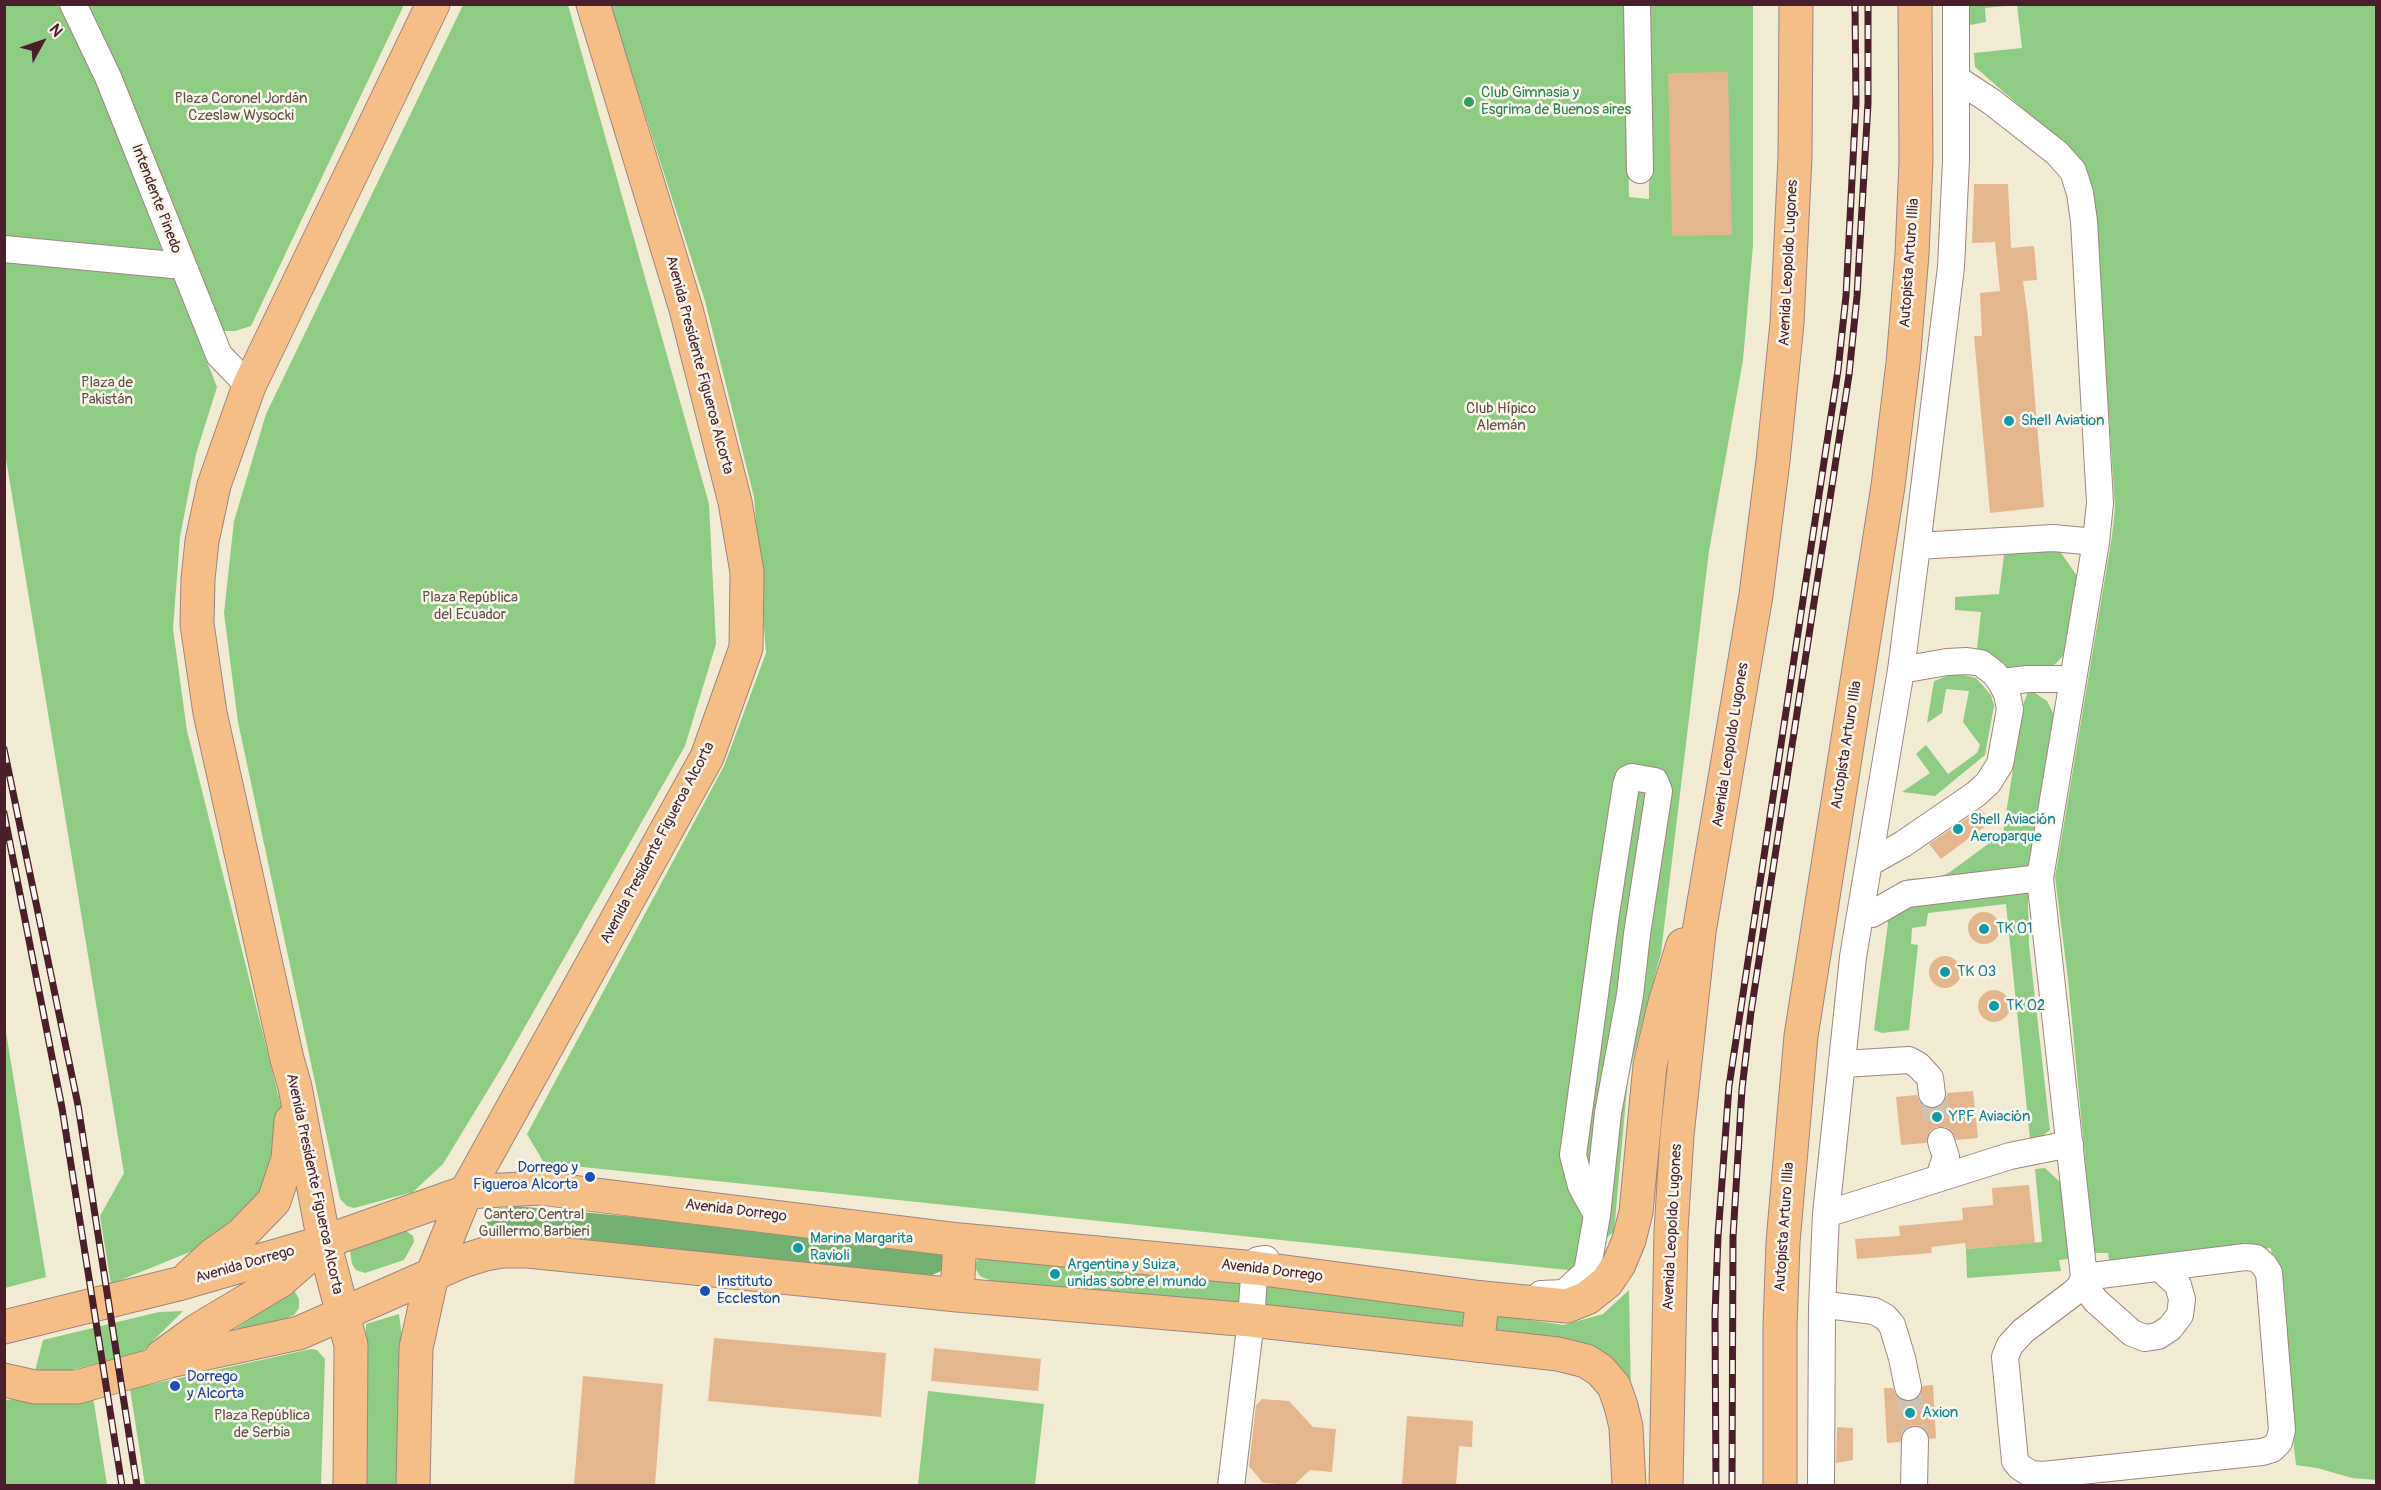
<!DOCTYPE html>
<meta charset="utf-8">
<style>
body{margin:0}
#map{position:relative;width:2381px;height:1490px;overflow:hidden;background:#f2ebd3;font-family:Pangolin,sans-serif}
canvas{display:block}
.frame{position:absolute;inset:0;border:6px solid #4a1f2b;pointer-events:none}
.north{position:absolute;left:12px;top:12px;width:60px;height:60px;-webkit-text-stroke:4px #fbf7ec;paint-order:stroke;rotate:50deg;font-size:16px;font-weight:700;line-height:24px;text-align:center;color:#4a1f2b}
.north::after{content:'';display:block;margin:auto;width:21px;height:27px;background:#4a1f2b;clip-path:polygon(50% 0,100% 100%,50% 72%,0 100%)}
</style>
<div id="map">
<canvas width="2381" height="1490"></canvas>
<div class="frame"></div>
<div class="north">N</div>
</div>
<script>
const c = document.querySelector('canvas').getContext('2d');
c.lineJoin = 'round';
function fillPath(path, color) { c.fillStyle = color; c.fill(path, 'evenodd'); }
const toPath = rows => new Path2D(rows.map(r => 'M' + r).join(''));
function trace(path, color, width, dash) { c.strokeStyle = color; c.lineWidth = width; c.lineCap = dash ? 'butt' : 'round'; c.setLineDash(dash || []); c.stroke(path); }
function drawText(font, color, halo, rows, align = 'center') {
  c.font = font + ' Pangolin,sans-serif'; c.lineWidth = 5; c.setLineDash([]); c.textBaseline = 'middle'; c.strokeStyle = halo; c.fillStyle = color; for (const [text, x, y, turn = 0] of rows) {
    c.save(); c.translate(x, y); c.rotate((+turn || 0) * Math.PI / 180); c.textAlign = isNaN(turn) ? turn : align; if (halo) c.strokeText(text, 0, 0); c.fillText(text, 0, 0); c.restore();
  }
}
const green = toPath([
 [4,5,61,5,82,47,217,387,196,454,180,537,173,629,187,731,285,1122,270,1188,207,1245,111,1284,100,1216,124,1173,5,453],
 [85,5,404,5,251,326,235,331,223,331,212,319],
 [463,5,568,5,709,504,716,644,685,746,502,1067,443,1164,413,1192,354,1208,347,1206,340,1199,238,722,224,613,234,521,266,414],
 [610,5,1626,5,1629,197,1649,199,1647,5,1753,5,1753,245,1743,360,1709,551,1661,953,1628,1077,1614,1232,1603,1240,1587,1272,544,1163,527,1134,724,766,766,653,754,497,705,301],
 [1970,5,2376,5,2376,1480,2352,1478,2317,1468,2296,1465,2271,1248,2110,1267,2108,1253,2094,1253,2068,979,2055,877,2112,536,2115,508,2095,204,2084,166,2069,149,1975,67,1974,53,2022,48,2017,5,1985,8,1986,22,1970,25],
 [2005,547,2059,550,2077,576,2066,653,2053,666,2044,670,2008,669,1999,660,1977,649,1981,612,1955,610,1955,597,1999,594],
 [1955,673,1976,678,1991,695,1994,706,1985,755,1935,796,1902,792,1930,773,1916,754,1926,745,1948,774,1977,753,1980,745,1963,722,1969,691,1946,689,1942,713,1927,723,1934,681],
 [2029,689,2047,701,2055,717,2029,874,2028,901,2029,945,2050,1130,2038,1139,2030,1139,2006,904,1928,913,1926,926,1912,928,1911,944,1918,945,1909,1030,1882,1033,1874,1030,1888,923,1883,896,1908,879,1939,877,1950,872,2003,833,2023,705],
 [4,1020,46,1277,5,1288,4,1288],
 [2045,1168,2060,1182,2063,1193,2071,1248,2068,1259,2059,1260,2061,1271,1967,1278,1966,1249,2042,1242,2035,1169],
 [404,1229,413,1236,414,1242,404,1260,365,1273,356,1270,352,1264,350,1250,355,1243],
 [982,1254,1242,1279,1241,1301,1229,1306,994,1282,980,1276,974,1266],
 [1273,1282,1564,1325,1603,1314,1629,1290,1631,1399,1625,1384,1268,1308,1263,1302,1265,1286],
 [294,1290,299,1299,299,1308,294,1315,276,1323,235,1329,262,1311,280,1292],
 [183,1311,141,1353,62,1372,35,1371,43,1340,159,1312],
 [399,1314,404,1353,398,1485,364,1486,366,1324],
 [311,1349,317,1350,325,1359,321,1485,145,1485,130,1389],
 [928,1391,1044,1404,1035,1485,918,1485],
 [93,1397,107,1485,5,1485,4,1400]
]);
const forest = toPath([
 [515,1206,930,1244,941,1250,945,1262,941,1271,932,1275,505,1237,493,1233,487,1223,490,1215,497,1209]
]);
const building = toPath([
 [1728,72,1732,235,1672,236,1668,73],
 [1974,184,2008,184,2011,248,2034,246,2037,280,2023,281,2028,318,2044,507,1990,513,1974,336,1982,336,1980,293,2000,291,1995,242,1972,243],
 [1981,809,1991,822,1941,859,1929,844],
 '1968 928a16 16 0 1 1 32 0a16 16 0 1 1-32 0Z',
 '1929 972a16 16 0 1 1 32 0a16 16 0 1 1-32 0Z',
 '1978 1006a16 16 0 1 1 32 0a16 16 0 1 1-32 0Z',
 [1973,1091,1978,1138,1956,1140,1951,1130,1945,1127,1937,1127,1930,1131,1926,1143,1901,1145,1896,1097,1917,1095,1920,1103,1926,1108,1933,1109,1941,1106,1946,1100,1947,1093],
 [2029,1185,2035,1243,1966,1249,1965,1243,1931,1247,1932,1253,1857,1259,1855,1239,1900,1236,1899,1226,1963,1220,1962,1208,1993,1205,1992,1188],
 [714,1338,886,1353,881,1417,708,1401],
 [934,1348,1041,1359,1038,1391,931,1381],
 [583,1376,663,1384,655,1485,574,1485],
 [1933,1385,1936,1438,1930,1439,1923,1428,1915,1425,1907,1427,1903,1432,1900,1442,1887,1443,1884,1388,1893,1388,1897,1397,1903,1401,1910,1402,1918,1398,1923,1386],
 [1262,1399,1289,1401,1313,1427,1336,1429,1332,1472,1310,1470,1294,1485,1263,1483,1249,1466,1256,1405],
 [1407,1416,1473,1421,1472,1447,1459,1446,1456,1485,1402,1485],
 [1837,1427,1853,1428,1853,1460,1836,1463]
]);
const minorTunnel = toPath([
 [1932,1094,1941,1141],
 [1908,1387,1915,1440]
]);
const minor = toPath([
 [73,4,108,77,219,355,249,386],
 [1637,4,1640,170],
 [1957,79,1992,102,2057,153,2073,171,2080,193,2084,221,2100,503,2096,542],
 [4,249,183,266],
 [1917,546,1951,267,1956,160,1956,4],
 [2001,682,2028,679,2072,679],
 [1871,862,1903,844,1976,794,1988,783,2000,764,2010,709,2007,694,2001,682,1994,673,1981,663,1967,661,1947,662,1901,670],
 [1861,913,1872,914,1907,894,2040,878],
 [1843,1064,1909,1060,1918,1065,1930,1078,1932,1094],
 [1939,1177,1946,1157,1941,1141],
 [1826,1214,2010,1156,2070,1144],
 [2084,1278,2087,1289,2096,1301,2132,1333,2145,1338,2158,1336,2170,1328,2180,1315,2182,1299,2178,1285,2160,1268],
 [1541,1294,1564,1293,1587,1272,1597,1215,1608,1113,1630,995,1637,934,1659,791,1655,781,1632,777,1628,779,1626,785,1606,914,1573,1155,1581,1186,1597,1215],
 [1822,1307,1835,1306,1874,1311,1885,1317,1892,1325,1902,1358,1908,1387],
 [1231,1486,1251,1320,1255,1263,1258,1260,1266,1259],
 [1821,1486,1822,1307,1826,1214,1853,957,1901,670,1917,546,2053,538,2096,542,2040,878,2084,1277,2080,1287,2072,1294,2023,1331,2010,1345,2005,1357,2015,1461,2020,1467,2031,1474,2043,1475,2262,1452,2272,1449,2279,1442,2282,1430,2269,1273,2264,1265,2256,1258,2245,1257,2084,1277],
 [1914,1486,1915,1440]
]);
const major = toPath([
 [190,1276,213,1255,241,1235,274,1201,288,1159,291,1121],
 [957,1295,960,1240],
 [4,1327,182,1283,324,1242,466,1192,540,1188,960,1240,1255,1268,1483,1298,1477,1345,1251,1320,957,1295,528,1251,503,1251,485,1254,463,1261,299,1333,170,1361,77,1387,35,1387,4,1380],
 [161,1357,198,1330,280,1281,318,1248],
 [350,1486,351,1345,324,1242,295,1087,287,1059,210,713,197,624,198,579,202,541,214,485,249,386,433,4],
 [413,1486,416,1348,432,1275,466,1192,707,757,746,648,747,572,735,502,686,309,593,4]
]);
const highway = toPath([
 [1483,1298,1567,1306,1587,1298,1607,1282,1619,1264,1629,1240,1636,1212,1650,1065,1665,1003,1683,945],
 [1477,1345,1558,1354,1586,1361,1600,1370,1614,1386,1621,1406,1626,1427,1629,1486],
 [1666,1486,1671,1231,1677,1135,1699,932,1756,595,1773,461,1787,323,1795,157,1796,4],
 [1780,1486,1780,1326,1783,1242,1801,1036,1888,486,1903,363,1912,254,1916,161,1915,4]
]);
const rail = toPath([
 [4,749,78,1105,137,1486],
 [4,813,62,1108,122,1486],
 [1716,1486,1715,1315,1718,1236,1729,1086,1838,370,1846,296,1856,102,1855,4],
 [1732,1486,1733,1237,1742,1089,1751,1012,1849,375,1857,296,1868,103,1868,4]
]);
const markers = [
 [1469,102,6,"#2e9e5b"],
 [2009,421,6,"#0f9aa8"],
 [1958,829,6,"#0f9aa8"],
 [1984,929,6,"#0f9aa8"],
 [1945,972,6,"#0f9aa8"],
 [1994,1006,6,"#0f9aa8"],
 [1937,1117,6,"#0f9aa8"],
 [590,1177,6,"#1a4fb4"],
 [798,1248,6,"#0f9aa8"],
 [1055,1274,6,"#0f9aa8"],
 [705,1291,6,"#1a4fb4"],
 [175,1386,6,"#1a4fb4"],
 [1910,1413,6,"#0f9aa8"]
];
const leisureNames = [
 ["Club Gimnasia y",1481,93],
 ["Esgrima de Buenos aires",1481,110]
];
const parkNames = [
 ["Plaza Coronel Jordán",241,99],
 ["Czeslaw Wysocki",241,116],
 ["Plaza de",107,383],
 ["Pakistán",107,400],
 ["Club Hípico",1501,409],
 ["Alemán",1501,426],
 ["Plaza República",470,598],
 ["del Ecuador",470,615],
 ["Cantero Central",534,1215],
 ["Guillermo Barbieri",534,1232],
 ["Plaza República",262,1416],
 ["de Serbia",262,1433]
];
const streetNames = [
 ["Intendente Pinedo",156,199,69],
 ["Avenida Leopoldo Lugones",1789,263,-87],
 ["Autopista Arturo Illia",1910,263,-86],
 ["Avenida Presidente Figueroa Alcorta",699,365,75],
 ["Avenida Leopoldo Lugones",1731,745,-81],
 ["Autopista Arturo Illia",1847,745,-81],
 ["Avenida Presidente Figueroa Alcorta",658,843,-62],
 ["Avenida Presidente Figueroa Alcorta",314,1184,78],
 ["Avenida Dorrego",736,1211,7],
 ["Avenida Leopoldo Lugones",1673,1227,-87],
 ["Autopista Arturo Illia",1785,1227,-86],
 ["Avenida Dorrego",245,1265,-16],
 ["Avenida Dorrego",1272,1271,7]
];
const cultureNames = [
 ["Shell Aviation",2021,421],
 ["Shell Aviación",1970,820],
 ["Aeroparque",1970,837],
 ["TK 01",1996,929],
 ["TK 03",1957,972],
 ["TK 02",2006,1006],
 ["YPF Aviación",1949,1117],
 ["Marina Margarita",810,1239],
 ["Ravioli",810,1256],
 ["Argentina y Suiza,",1067,1265],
 ["unidas sobre el mundo",1067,1282],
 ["Axion",1922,1413]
];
const transitNames = [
 ["Dorrego y",578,1168,"right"],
 ["Figueroa Alcorta",578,1185,"right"],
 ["Instituto",717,1282],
 ["Eccleston",717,1299],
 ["Dorrego",187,1377],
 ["y Alcorta",187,1394]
];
fillPath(green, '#8dcc82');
fillPath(forest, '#72b070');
fillPath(building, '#e4b68d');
trace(minorTunnel, '#d0c2b1', 26, [26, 13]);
trace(minor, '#9e857f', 28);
trace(major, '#9e857f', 35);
trace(highway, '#9e857f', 35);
trace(minor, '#fff', 26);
trace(major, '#f6be87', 33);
trace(highway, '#f6be87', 33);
trace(rail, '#4a1f2b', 7);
trace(rail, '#fbf7ec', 4.5, [14]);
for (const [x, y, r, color] of markers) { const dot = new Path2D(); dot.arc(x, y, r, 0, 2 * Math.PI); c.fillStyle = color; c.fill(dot); trace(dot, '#fbf7ec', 2); }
drawText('15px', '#27864d', '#fbf7ec', leisureNames, 'left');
drawText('15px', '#5e5345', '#fbf7ec', parkNames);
drawText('15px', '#4a1f2b', '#fbf7ec', streetNames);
drawText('15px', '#0d838f', '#fbf7ec', cultureNames, 'left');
drawText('15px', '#164399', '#fbf7ec', transitNames, 'left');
</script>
